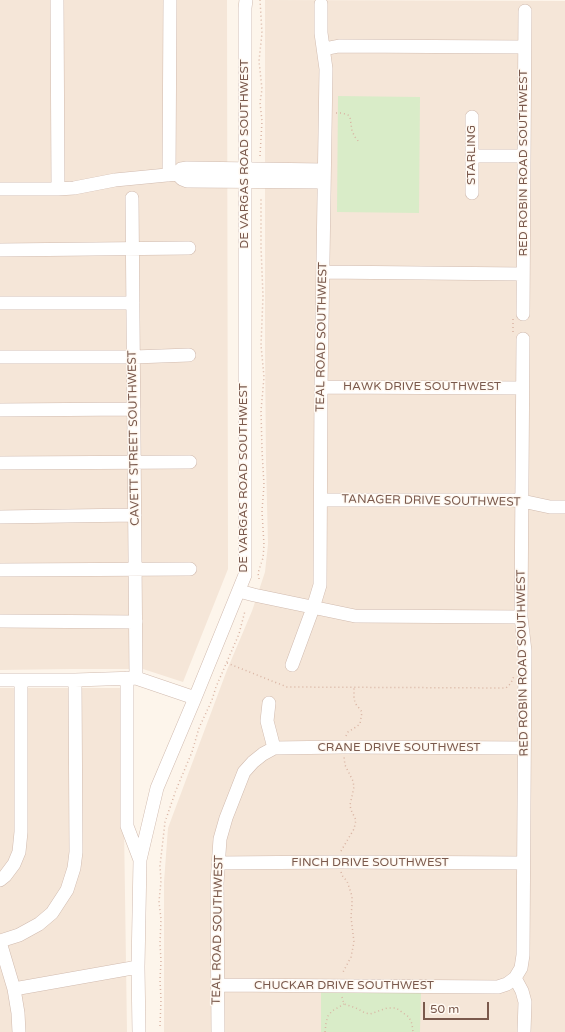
<!DOCTYPE html>
<style>
body{margin:0}
#map{position:relative;width:565px;height:1032px;overflow:hidden;background:#fdf5eb;font-family:"Varela Round",sans-serif}
canvas{display:block}
.scale{position:absolute;left:423px;top:1002px;width:66px;height:18px;box-sizing:border-box;border:2px solid #7a594c;border-top:0;padding-left:5px;font-size:12px;line-height:14px;white-space:nowrap;color:#7a594c;-webkit-text-stroke:3px #fff9f2;paint-order:stroke}
</style>
<div id="map">
<canvas width="565" height="1032"></canvas>
<div class="scale">50 m</div>
</div>
<script>
const c = document.querySelector('canvas').getContext('2d');
c.lineJoin = 'round';
function fillPath(path, color) { c.fillStyle = color; c.fill(path, 'evenodd'); }
const toPath = rows => new Path2D(rows.map(r => 'M' + r).join(''));
function trace(path, color, width, dash) { c.strokeStyle = color; c.lineWidth = width; c.lineCap = dash ? 'butt' : 'round'; c.setLineDash(dash || []); c.stroke(path); }
function drawText(font, color, halo, rows, align = 'center') {
  c.font = font + ' "Varela Round",sans-serif'; c.lineWidth = 3; c.setLineDash([]); c.textBaseline = 'middle'; c.strokeStyle = halo; c.fillStyle = color; for (const [text, x, y, turn = 0] of rows) {
    c.save(); c.translate(x, y); c.rotate((+turn || 0) * Math.PI / 180); c.textAlign = isNaN(turn) ? turn : align; if (halo) c.strokeText(text, 0, 0); c.fillText(text, 0, 0); c.restore();
  }
}
const residential = toPath([
 [0,0,227,0,228,569,183,682,143,669,71,669,0,670],
 [265,0,565,1,565,1032,164,1032,164,882,168,828,227,670,252,611,265,572,268,544,266,463,265,349],
 [0,688,122,688,127,1032,0,1032]
]);
const green = toPath([
 [338,96,420,97,419,213,337,212],
 [321,991,421,992,420,1032,321,1032]
]);
const path = toPath([
 [336,113,342,113,348,115,350,117,352,131,355,137,359,142],
 [260,156,262,121,260,103,262,89,259,61,262,33,260,0],
 [513,319,513,335],
 [259,579,258,573,263,558,264,545,262,511,264,485,262,450,261,411,264,377,261,345,263,296,261,247,261,197],
 [227,663,287,687,506,688,511,683,514,676],
 [346,736,348,732,356,727,360,724,362,712,355,703,354,697,354,687],
 [341,851,354,829,356,820,351,810,350,805,354,787,353,781,345,765,344,757],
 [341,872,343,877,347,881,352,896,352,905,351,917,354,942,351,957,342,974],
 [342,997,344,1004,356,1008,365,1013,370,1014,387,1008,396,1008,409,1017,412,1024,413,1032],
 [160,1026,161,1000,160,980,161,961,160,944,161,919,159,902,161,881,160,866,165,822,176,790,192,752,199,728,212,700,216,687,239,634,245,611],
 [325,1032,326,1023,328,1016,332,1011,344,1004]
]);
const minor = toPath([
 [57,0,58,189],
 [324,49,339,46,524,47],
 [472,156,524,156],
 [177,174,182,179,187,181,324,182],
 [169,175,170,0],
 [0,189,58,189,74,188,115,180,177,174,181,169,187,168,324,170],
 [472,193,472,117],
 [132,198,136,678],
 [0,250,189,248],
 [323,272,523,274],
 [0,303,133,303],
 [523,314,525,11],
 [523,339,521,617,525,651,523,955,521,968,515,978,522,991,525,1002,524,1032],
 [0,357,134,357,189,355],
 [321,387,522,388],
 [0,410,134,409],
 [0,463,190,462],
 [321,500,512,500,522,501,550,507,565,507],
 [0,517,135,515],
 [0,570,190,569],
 [239,591,254,595,355,616,521,617],
 [0,621,136,622],
 [292,665,313,608,320,585,321,387,326,69,321,33,321,4],
 [127,678,127,826,140,860],
 [0,680,75,680,136,678,195,698],
 [269,703,267,721,274,748],
 [218,863,340,862,523,863],
 [0,880,5,876,14,864,19,852,21,832,21,680],
 [0,941,19,935,39,924,52,913,67,890,74,868,76,852,75,680],
 [0,942,14,989,18,1013,19,1032],
 [218,985,498,987,507,984,515,978],
 [14,989,138,967],
 [139,1032,138,967,140,860,157,788,195,698,245,575,245,8,246,0],
 [218,1032,217,883,220,839,226,818,244,772,253,762,263,754,274,748,344,747,524,748]
]);
const streetNames = [
 ["DE VARGAS ROAD SOUTHWEST",245,154,-90],
 ["STARLING",472,155,-90],
 ["RED ROBIN ROAD SOUTHWEST",524,163,-90],
 ["TEAL ROAD SOUTHWEST",322,337,-89],
 ["HAWK DRIVE SOUTHWEST",422,387],
 ["CAVETT STREET SOUTHWEST",134,438,-91],
 ["DE VARGAS ROAD SOUTHWEST",244,478,-90],
 ["TANAGER DRIVE SOUTHWEST",431,501,1],
 ["RED ROBIN ROAD SOUTHWEST",523,663,-91],
 ["CRANE DRIVE SOUTHWEST",399,748],
 ["FINCH DRIVE SOUTHWEST",370,863],
 ["TEAL ROAD SOUTHWEST",218,930,-89],
 ["CHUCKAR DRIVE SOUTHWEST",344,986]
];
fillPath(residential, '#f5e6d8');
fillPath(green, '#d9ecc8');
trace(minor, '#d1bbaf', 14);
trace(path, '#d9b4a3', 1.5, [1, 3]);
trace(minor, '#fff', 13);
drawText('12px', '#7a594c', '#fff9f2', streetNames);
</script>
